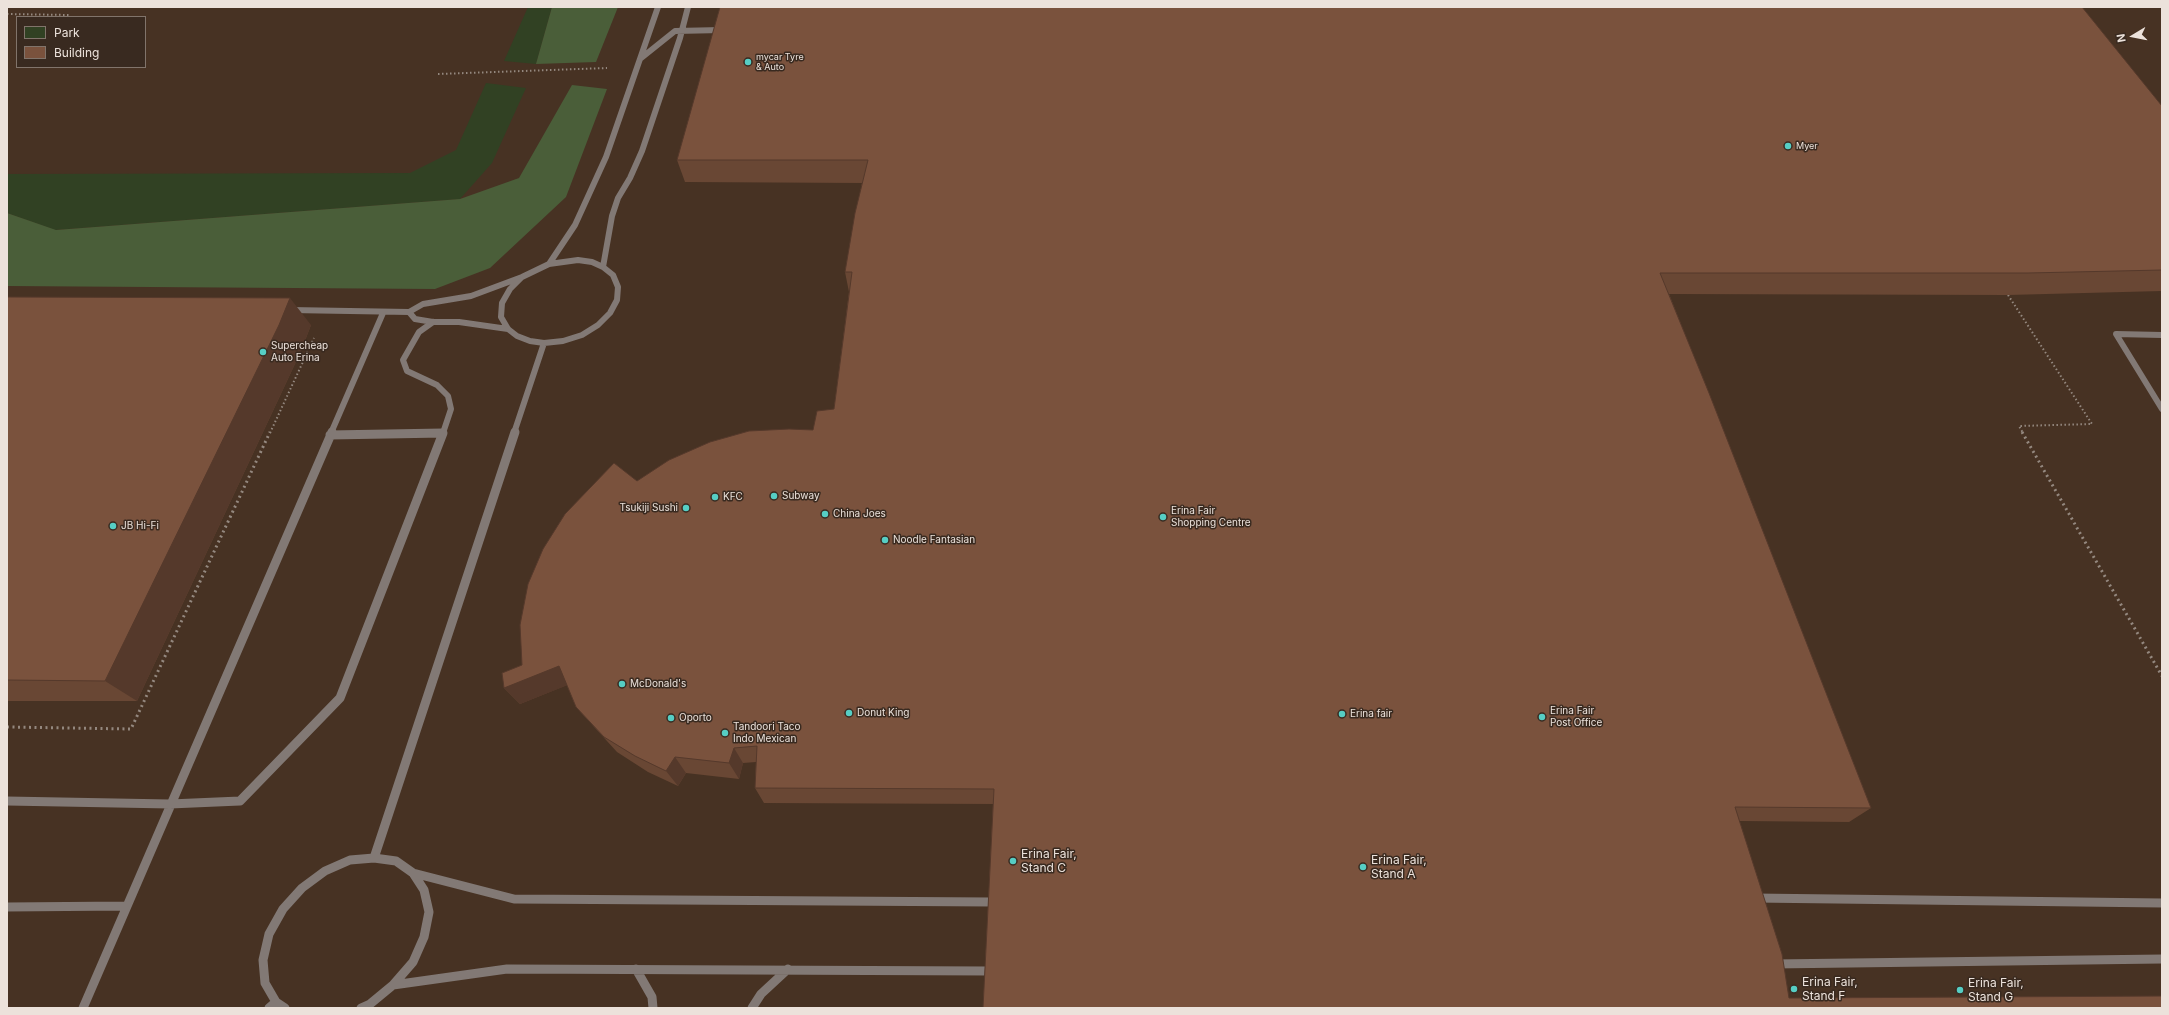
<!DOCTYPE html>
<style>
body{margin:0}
#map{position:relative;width:2169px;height:1015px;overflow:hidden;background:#392a20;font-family:Inter,sans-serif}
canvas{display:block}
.frame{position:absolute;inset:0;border:8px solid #ece2db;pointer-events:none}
.legend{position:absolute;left:16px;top:16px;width:130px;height:52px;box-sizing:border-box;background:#392a20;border:1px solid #81746b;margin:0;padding:5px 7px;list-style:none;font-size:12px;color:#ece2db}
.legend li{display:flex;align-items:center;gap:8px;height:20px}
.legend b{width:20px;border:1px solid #81746b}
.north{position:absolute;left:2113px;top:16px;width:40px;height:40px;-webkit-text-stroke:3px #392a20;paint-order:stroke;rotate:260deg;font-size:11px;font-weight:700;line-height:16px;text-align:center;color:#ece2db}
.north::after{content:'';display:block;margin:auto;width:14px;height:18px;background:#ece2db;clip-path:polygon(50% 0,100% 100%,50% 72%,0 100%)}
</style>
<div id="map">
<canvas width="2169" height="1015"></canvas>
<div class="frame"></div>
<ul class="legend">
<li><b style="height:11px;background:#314123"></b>Park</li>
<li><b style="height:11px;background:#7a523d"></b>Building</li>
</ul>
<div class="north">N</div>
</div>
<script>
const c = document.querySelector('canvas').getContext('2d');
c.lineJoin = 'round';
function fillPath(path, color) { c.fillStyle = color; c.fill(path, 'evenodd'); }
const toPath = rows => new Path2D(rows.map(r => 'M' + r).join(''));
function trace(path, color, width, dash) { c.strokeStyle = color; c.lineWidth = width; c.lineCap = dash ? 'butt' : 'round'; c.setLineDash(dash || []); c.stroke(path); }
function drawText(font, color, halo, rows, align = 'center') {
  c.font = font + ' Inter,sans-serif'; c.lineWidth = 3; c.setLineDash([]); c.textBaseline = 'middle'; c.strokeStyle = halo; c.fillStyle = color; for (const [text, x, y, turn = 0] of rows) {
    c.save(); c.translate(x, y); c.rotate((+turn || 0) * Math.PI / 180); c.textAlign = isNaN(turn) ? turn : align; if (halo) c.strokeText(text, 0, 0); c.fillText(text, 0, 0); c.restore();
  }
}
const built = toPath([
 [7,7,2162,7,2162,1008,7,1008],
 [17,17,145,17,145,67,17,67]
]);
const green = toPath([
 [528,7,552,7,536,64,504,61],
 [486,83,526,88,492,163,460,199,55,230,7,213,7,174,410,173,456,150]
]);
const forest = toPath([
 [552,7,618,7,596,62,536,64],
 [572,85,607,89,566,197,490,268,435,289,7,286,7,213,56,230,460,199,519,178]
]);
const pathFar1 = toPath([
 [7,14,70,15],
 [438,74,607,68],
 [2008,295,2092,424,2019,426,2023,433],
 [270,433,314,338]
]);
const path = toPath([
 [2022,432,2162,676],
 [7,727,131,729,270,432]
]);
const laneFar1 = toPath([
 [640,59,675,31,722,30],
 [578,260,592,262,603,267,613,275,618,287,617,300,610,313,598,325,582,335,563,341,544,343,530,341,517,336,508,329,501,317,502,303,510,289,522,277,549,264,578,260],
 [549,264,575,225,606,157,658,7],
 [603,267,612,216,618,198,630,178,642,151,680,38,688,7],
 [290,310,409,312,423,304,471,296,522,277],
 [409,312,415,319,433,322,459,322,508,329],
 [433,322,419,332,403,360,407,371,437,385,448,396,451,409,443,433],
 [2162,335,2116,334,2162,409],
 [331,433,383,313],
 [514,433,544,343]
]);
const lane = toPath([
 [7,801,170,804,240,801,340,698,443,433,330,435],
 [374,858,515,432],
 [1754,898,2162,903],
 [7,907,126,906],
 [1773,964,2162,959],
 [636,969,652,997,653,1008],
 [393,985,507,969,989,971],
 [83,1008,332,432],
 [269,1008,276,1002],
 [285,1008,276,1002,265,983,263,960,269,934,283,909,302,888,325,871,350,860,374,858,396,861,413,873,514,899,992,902],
 [361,1008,370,1004,393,985,413,962,424,937,429,912,424,890,413,873],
 [752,1008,761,994,788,969]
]);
const wall = toPath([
 [2162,106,2162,291,2008,295,1669,294,1871,808,1849,822,1740,821,983,1008,993,804,764,803,755,788,756,762,743,763,739,779,686,773,678,786,648,772,617,752,576,707,567,685,520,704,504,688,522,665,637,481,813,430,834,409,849,292,845,272,862,183,685,182,677,160],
 [7,297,311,325,301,351,137,701,7,701]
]);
const shadedWall = toPath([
 [290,298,311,325,301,351,137,701,105,681],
 [559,666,573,683,520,704,504,688],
 [734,748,743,763,739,779,729,763],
 [675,757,686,773,678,786,666,771]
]);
const building = toPath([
 [720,7,2082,7,2162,106,2162,270,2028,273,1660,273,1709,393,1871,808,1735,807,1782,954,1789,998,2162,996,2162,1008,983,1008,994,789,755,788,757,746,734,748,729,763,675,757,666,771,635,756,604,737,576,707,559,666,504,688,502,673,522,665,520,625,528,584,543,549,565,514,614,463,637,481,669,460,710,442,749,431,789,429,813,430,817,411,834,409,852,272,845,272,855,213,868,160,677,160,720,7],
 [7,297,290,298,279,325,105,681,7,680,7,297]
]);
const markers = [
 [748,62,4,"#56cec4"],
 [1788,146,4,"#56cec4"],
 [263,352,4,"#56cec4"],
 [774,496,4,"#56cec4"],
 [715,497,4,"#56cec4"],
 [686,508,4,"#56cec4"],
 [825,514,4,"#56cec4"],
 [1163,517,4,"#56cec4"],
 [113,526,4,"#56cec4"],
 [885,540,4,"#56cec4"],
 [622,684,4,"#56cec4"],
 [849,713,4,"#56cec4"],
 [1342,714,4,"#56cec4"],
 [1542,717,4,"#56cec4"],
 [671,718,4,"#56cec4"],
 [725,733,4,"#56cec4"],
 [1013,861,4,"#56cec4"],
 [1363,867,4,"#56cec4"],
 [1794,989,4,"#56cec4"],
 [1960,990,4,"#56cec4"]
];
const farPoinames = [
 ["mycar Tyre",756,57],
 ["& Auto",756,67],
 ["Myer",1796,146]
];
const poiNames = [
 ["Supercheap",271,346],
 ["Auto Erina",271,358],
 ["Subway",782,496],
 ["KFC",723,497],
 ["Tsukiji Sushi",678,508,"right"],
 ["Erina Fair",1171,511],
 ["Shopping Centre",1171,523],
 ["China Joes",833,514],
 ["JB Hi-Fi",121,526],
 ["Noodle Fantasian",893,540],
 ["McDonald's",630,684],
 ["Erina Fair",1550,711],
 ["Post Office",1550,723],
 ["Donut King",857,713],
 ["Erina fair",1350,714],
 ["Oporto",679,718],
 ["Tandoori Taco",733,727],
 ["Indo Mexican",733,739]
];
const nearPoinames = [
 ["Erina Fair,",1021,854],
 ["Stand C",1021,868],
 ["Erina Fair,",1371,860],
 ["Stand A",1371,874],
 ["Erina Fair,",1802,982],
 ["Stand F",1802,996],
 ["Erina Fair,",1968,983],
 ["Stand G",1968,997]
];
fillPath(built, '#473223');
fillPath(green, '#314123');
fillPath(forest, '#4a5e39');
trace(pathFar1, '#94887f', 2, [1.5, 2.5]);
trace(path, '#94887f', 3, [2, 3.5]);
trace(laneFar1, '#827975', 6);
trace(lane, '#827975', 9);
fillPath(wall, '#694734');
fillPath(shadedWall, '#55392b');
fillPath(building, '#7a523d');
trace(building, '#55392b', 1);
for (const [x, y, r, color] of markers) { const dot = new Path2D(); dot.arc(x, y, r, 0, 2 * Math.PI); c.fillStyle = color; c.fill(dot); trace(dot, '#392a20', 1.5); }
drawText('9px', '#ece2db', '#392a20', farPoinames, 'left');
drawText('10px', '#ece2db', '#392a20', poiNames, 'left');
drawText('12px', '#ece2db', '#392a20', nearPoinames, 'left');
</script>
